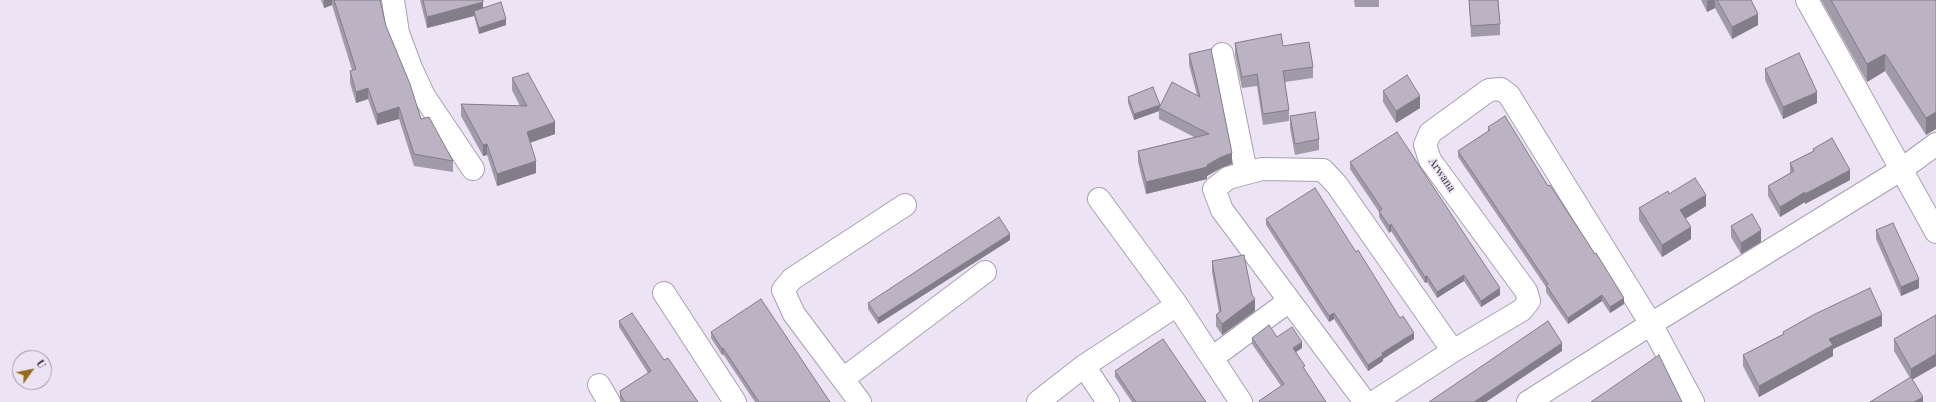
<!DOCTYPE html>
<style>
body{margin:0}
#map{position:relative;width:1936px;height:402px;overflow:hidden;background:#ece4f5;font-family:"Playfair Display",serif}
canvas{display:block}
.north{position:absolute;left:12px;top:350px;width:40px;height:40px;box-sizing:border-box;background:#ece4f5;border:1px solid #a09aa6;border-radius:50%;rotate:57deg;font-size:11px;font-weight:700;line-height:16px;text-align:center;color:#2d2a30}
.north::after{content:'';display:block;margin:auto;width:14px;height:18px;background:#956c17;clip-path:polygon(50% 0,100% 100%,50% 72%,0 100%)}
</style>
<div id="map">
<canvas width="1936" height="402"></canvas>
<div class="north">U</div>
</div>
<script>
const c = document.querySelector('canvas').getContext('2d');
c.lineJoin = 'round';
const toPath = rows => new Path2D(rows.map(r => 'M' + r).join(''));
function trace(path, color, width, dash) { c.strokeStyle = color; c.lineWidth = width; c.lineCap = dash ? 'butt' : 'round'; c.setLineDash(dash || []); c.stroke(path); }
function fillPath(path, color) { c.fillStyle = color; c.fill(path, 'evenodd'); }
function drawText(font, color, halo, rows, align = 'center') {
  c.font = font + ' "Playfair Display",serif'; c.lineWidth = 3; c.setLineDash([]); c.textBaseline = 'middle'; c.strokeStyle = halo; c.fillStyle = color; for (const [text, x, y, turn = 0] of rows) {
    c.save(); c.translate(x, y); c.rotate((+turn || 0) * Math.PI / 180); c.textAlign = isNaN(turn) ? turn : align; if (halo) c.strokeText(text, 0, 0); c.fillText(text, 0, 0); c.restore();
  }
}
const minor = toPath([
 [393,0,398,33,411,68,424,96,473,169],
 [1807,0,1936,232],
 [1222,54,1246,172],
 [1099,199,1177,305,1241,402],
 [664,293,735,402],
 [1212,358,1289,301],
 [1084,366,1108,402],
 [843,379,985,272],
 [599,385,609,402],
 [860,402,794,314,783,290,792,279,905,205],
 [1038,402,1084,366,1177,305],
 [1365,402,1222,210,1214,189,1228,178,1262,169,1323,170,1337,185,1453,351],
 [1374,402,1453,351,1522,310,1529,301,1526,291,1430,160,1425,145,1430,133,1489,90,1501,89,1509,95,1651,324,1693,402],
 [1528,402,1651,324,1902,169,1936,144]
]);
const wall = toPath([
 [321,0,380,0,386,26,421,119,453,161,453,172,414,166,399,119,377,125,368,99,356,103,350,83,350,71,352,70,332,5,324,8],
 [420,0,483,0,483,8,506,25,479,34,474,16,427,28],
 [1354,0,1379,0,1379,7,1355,7],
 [1469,0,1498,0,1500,24,1500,35,1471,37],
 [1701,0,1751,0,1758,25,1732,39,1715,8,1707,12],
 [1821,0,1936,0,1926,135,1885,71,1867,82],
 [1235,43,1283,46,1313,67,1313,78,1285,82,1289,110,1289,121,1263,125,1257,86,1242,88,1235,55],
 [1189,54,1232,164,1221,168,1207,176,1207,179,1146,194,1138,162,1138,151,1194,137,1159,119,1159,111,1134,120,1128,103,1128,97,1160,106,1197,95,1189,65],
 [1765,69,1817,103,1783,119,1765,80],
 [512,78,555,134,530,142,536,173,497,186,487,155,483,156,461,116,461,104,520,106,512,90],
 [1383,91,1420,108,1396,123,1383,102],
 [1290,116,1319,139,1319,150,1295,155,1290,128],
 [1488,127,1548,186,1624,304,1610,313,1602,301,1568,324,1546,292,1546,287,1458,157,1458,151,1488,131],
 [1813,149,1850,180,1805,204,1805,202,1780,217,1768,196,1768,186,1790,173,1790,163,1813,151],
 [1350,162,1500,295,1481,307,1464,281,1437,298,1427,282,1425,283,1391,231,1389,233,1379,217,1379,212,1350,169],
 [1669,194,1706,206,1685,219,1691,239,1662,257,1639,220,1639,208],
 [1266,219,1356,252,1414,339,1383,359,1383,361,1368,371,1334,319,1329,322,1266,225],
 [1731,226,1761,242,1741,254,1731,237],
 [1876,230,1919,288,1901,296,1876,239],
 [1010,240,878,324,868,309,868,303],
 [1212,261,1255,311,1222,335,1216,326,1216,315,1219,312,1212,272],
 [1936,315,1936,366,1912,380,1923,402,1910,378,1894,351,1894,339],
 [619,321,664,360,698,402,621,402,620,397,620,391,648,373,619,327],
 [1882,326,1833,349,1833,356,1759,397,1743,366,1743,355,1783,334,1783,332],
 [711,332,830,402,755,402,723,354,722,355,711,338],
 [1277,337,1302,348,1296,352,1305,370,1326,402,1259,402,1259,401,1281,386,1252,344,1252,338],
 [1115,371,1206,402,1132,402,1115,377]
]);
const shadedWall = toPath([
 [324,0,332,0,332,5,324,8],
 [1709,0,1715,0,1715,8,1707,12,1707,1],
 [483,2,483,13,474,11,474,16,427,28,427,17],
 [1758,14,1758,25,1732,39,1732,27],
 [506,19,506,25,479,34,479,28],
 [1885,54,1885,71,1867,82,1867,64],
 [368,88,368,99,356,103,356,92],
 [1817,92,1817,103,1783,119,1783,107],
 [1420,96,1420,108,1396,123,1396,111],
 [1160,105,1159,111,1134,120,1134,114],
 [399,107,399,119,377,125,377,114],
 [1936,112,1936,129,1926,135,1926,118],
 [555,122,555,134,527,144,527,132],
 [487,144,487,155,483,156,483,145],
 [1232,153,1232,164,1221,168,1207,176,1207,179,1146,194,1146,182,1207,165,1221,157],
 [536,161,536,173,497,186,497,174],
 [1850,170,1850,180,1805,204,1805,194],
 [1805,192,1805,202,1780,217,1780,207],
 [1706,195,1706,206,1680,222,1680,210],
 [1391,224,1391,231,1389,233,1389,226],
 [1691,227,1691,239,1662,257,1662,245],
 [1761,230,1761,242,1741,254,1741,243],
 [1010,234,1010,240,878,324,878,318],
 [1464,275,1464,281,1437,298,1437,292],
 [1427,276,1427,282,1425,283,1425,277],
 [1919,279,1919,288,1901,296,1901,287],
 [1500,288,1500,295,1481,307,1481,301],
 [1602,295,1602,301,1568,324,1568,318],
 [1624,298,1624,304,1610,313,1610,307],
 [1255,299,1255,311,1222,335,1222,324],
 [1334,313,1334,319,1329,322,1329,316],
 [1882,315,1882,326,1833,349,1833,356,1759,397,1759,386,1829,339],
 [1414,333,1414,339,1383,359,1383,361,1368,371,1368,365,1382,353],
 [1302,342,1302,348,1293,354,1293,348],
 [1562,343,1562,351,1486,402,1474,402],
 [723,348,723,354,722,355,722,349],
 [1936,354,1936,366,1911,380,1911,369],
 [1923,397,1923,402,1914,402]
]);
const building = toPath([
 [334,0,380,0,386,26,410,84,421,119,429,117,453,161,414,154,399,107,377,114,368,88,356,92,350,71,356,69,334,0],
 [423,0,483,0,483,2,427,17,423,0],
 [1469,0,1498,0,1500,24,1471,26,1469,0],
 [1717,0,1751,0,1758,14,1732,27,1717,0],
 [1831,0,1936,0,1936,112,1926,118,1885,54,1867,64,1831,0],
 [501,2,506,19,479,28,474,11,501,2],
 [1281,34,1283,46,1309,42,1313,67,1283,71,1289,110,1263,114,1257,74,1242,77,1235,43,1281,34],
 [1211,49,1232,153,1221,157,1207,165,1207,167,1146,182,1138,151,1209,134,1159,108,1172,82,1200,97,1189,54,1211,49],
 [1799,53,1817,92,1783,107,1765,69,1799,53],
 [528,73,555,122,527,132,536,161,497,174,487,144,483,145,461,104,527,106,512,78,528,73],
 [1407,75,1420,96,1396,111,1383,91,1407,75],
 [1153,87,1160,105,1134,114,1128,97,1153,87],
 [1315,112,1319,139,1295,144,1290,116,1315,112],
 [1505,116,1548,186,1550,185,1595,254,1596,253,1624,298,1610,307,1602,295,1568,318,1546,285,1548,284,1458,151,1490,130,1488,127,1505,116],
 [1397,132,1500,288,1481,301,1464,275,1437,292,1427,276,1425,277,1391,224,1389,226,1379,211,1382,209,1350,162,1397,132],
 [1832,138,1850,170,1805,194,1805,192,1780,207,1768,186,1794,171,1790,163,1814,151,1813,149,1832,138],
 [1695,178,1706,195,1680,210,1691,227,1662,245,1639,208,1668,191,1669,194,1695,178],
 [1315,188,1356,252,1358,250,1400,318,1403,316,1414,333,1382,353,1383,355,1368,365,1334,313,1329,316,1266,219,1315,188],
 [1752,214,1761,230,1741,243,1731,226,1752,214],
 [999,217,1010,234,878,318,868,303,999,217],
 [1893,223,1919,279,1901,287,1876,230,1893,223],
 [1244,255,1252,295,1255,299,1222,324,1216,315,1221,311,1212,261,1244,255],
 [1870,288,1882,315,1829,339,1833,345,1759,386,1743,355,1784,334,1783,332,1815,314,1870,288],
 [761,299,830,402,759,402,723,348,722,349,711,332,761,299],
 [632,313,664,360,668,358,698,402,625,402,621,396,620,391,651,371,619,321,632,313],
 [1936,315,1936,354,1911,369,1894,339,1936,315],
 [1548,321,1562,343,1474,402,1429,402,1548,321],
 [1269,325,1277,337,1292,327,1302,342,1293,348,1305,366,1303,367,1326,402,1260,402,1259,401,1284,384,1252,338,1269,325],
 [1163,339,1206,402,1136,402,1115,371,1163,339],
 [1659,355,1682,402,1591,402,1659,355],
 [1911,377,1923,397,1914,402,1870,402,1911,377]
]);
const streetNames = [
 ["Arwana",1442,175,56]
];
trace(minor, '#a7a0b0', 24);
trace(minor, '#fff', 22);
fillPath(wall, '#a19aa9');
fillPath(shadedWall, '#837d89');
fillPath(building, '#bbb3c4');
trace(building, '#837d89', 1);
drawText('11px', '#2d2a30', '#ece4f5', streetNames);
</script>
